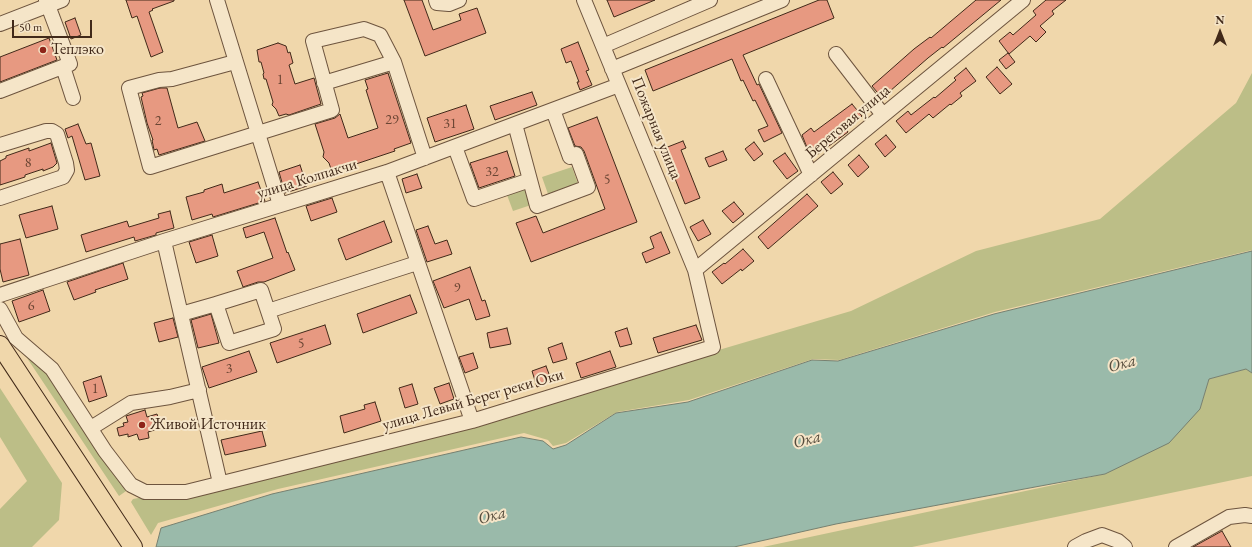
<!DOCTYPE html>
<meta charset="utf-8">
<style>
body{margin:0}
#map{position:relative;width:1252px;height:547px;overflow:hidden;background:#f0d7ab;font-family:"EB Garamond",serif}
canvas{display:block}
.north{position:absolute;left:1200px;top:12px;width:40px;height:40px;-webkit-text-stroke:3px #f5e5c8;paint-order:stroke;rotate:0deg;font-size:11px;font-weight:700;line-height:16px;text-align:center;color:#412919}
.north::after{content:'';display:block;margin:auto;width:14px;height:18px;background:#412919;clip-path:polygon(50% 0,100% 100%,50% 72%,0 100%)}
.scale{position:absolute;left:12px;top:20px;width:80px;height:18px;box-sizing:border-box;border:2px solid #412919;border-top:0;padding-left:5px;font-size:12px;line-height:14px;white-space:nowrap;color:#412919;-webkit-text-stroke:3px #f5e5c8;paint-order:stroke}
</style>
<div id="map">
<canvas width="1252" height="547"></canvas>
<div class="north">N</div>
<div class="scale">50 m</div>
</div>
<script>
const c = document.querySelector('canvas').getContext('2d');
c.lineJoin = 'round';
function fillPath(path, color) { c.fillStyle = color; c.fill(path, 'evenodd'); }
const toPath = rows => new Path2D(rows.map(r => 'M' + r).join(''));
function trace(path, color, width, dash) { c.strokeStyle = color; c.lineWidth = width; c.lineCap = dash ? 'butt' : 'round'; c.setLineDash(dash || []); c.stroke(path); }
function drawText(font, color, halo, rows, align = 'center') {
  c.font = font + ' "EB Garamond",serif'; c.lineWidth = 4; c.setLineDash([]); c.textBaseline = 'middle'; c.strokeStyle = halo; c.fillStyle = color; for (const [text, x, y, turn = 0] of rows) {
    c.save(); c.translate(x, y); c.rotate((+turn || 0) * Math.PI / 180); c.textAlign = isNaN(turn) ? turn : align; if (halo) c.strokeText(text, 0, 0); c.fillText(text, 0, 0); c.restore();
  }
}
const green = toPath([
 [1252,73,1252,250,995,312,839,360,813,359,689,400,617,412,566,443,553,446,548,440,524,433,278,489,158,523,151,535,131,502,133,499,160,494,185,494,712,352,851,311,976,251,1100,219,1236,103],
 [572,167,578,184,548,194,542,177],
 [526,189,531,205,513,211,507,195],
 [17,343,47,370,129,489,119,496],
 [1246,369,1252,373,1252,476,912,547,763,547,1105,474,1200,409,1209,379],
 [0,388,62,483,59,520,32,547,0,547,0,509,27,481,0,437]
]);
const water = toPath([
 [1252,251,1252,373,1246,369,1209,379,1200,409,1169,443,1105,474,836,524,734,547,156,547,161,528,272,494,521,437,543,441,553,449,566,445,616,413,688,402,812,360,838,361,994,314,1252,251]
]);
const building = toPath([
 [126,0,174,0,174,1,152,9,153,10,149,12,163,52,151,57,137,16,132,18,126,0],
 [404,0,422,0,433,30,461,20,459,14,477,8,486,33,425,56,404,0],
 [607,0,655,0,614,17,607,0],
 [819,0,827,0,834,18,743,55,757,85,759,84,782,133,764,142,758,130,768,126,755,100,753,101,743,80,741,81,732,59,653,91,645,70,819,0],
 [976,0,1001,0,943,48,942,47,928,58,882,98,872,86,914,49,930,37,931,38,976,0],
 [1046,0,1066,0,1052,11,1054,14,1040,26,1046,32,1036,42,1030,36,1009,54,999,41,1010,32,1013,35,1036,15,1033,11,1046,0],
 [75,18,81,35,71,39,65,22,75,18],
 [49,38,57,60,0,82,0,57,49,38],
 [578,42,589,70,586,71,592,85,580,90,577,82,579,82,571,61,566,63,561,49,578,42],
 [278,43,286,46,288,53,290,52,293,63,289,65,295,84,314,78,321,104,289,115,286,114,279,116,276,109,272,105,273,102,266,79,264,79,263,74,264,73,261,62,259,62,257,50,278,43],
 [1008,53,1015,62,1006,69,999,60,1008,53],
 [997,67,1012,84,1000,94,986,77,997,67],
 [966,68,976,81,960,93,962,96,951,105,950,104,933,118,929,114,906,133,896,121,908,111,911,115,934,97,935,98,956,80,954,78,966,68],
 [388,73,411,143,394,149,395,151,350,166,347,169,340,167,331,169,329,163,323,157,324,152,315,124,335,118,340,114,348,138,378,128,366,90,368,89,365,80,388,73],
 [160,88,167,88,178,128,197,122,205,141,159,155,157,149,154,150,152,140,153,140,147,123,141,97,143,96,142,93,160,88],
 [532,92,537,105,495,120,490,106,532,92],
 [852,104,862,116,846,129,848,132,814,157,808,150,802,135,811,128,814,132,852,104],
 [466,105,474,129,435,142,427,118,466,105],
 [597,117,637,222,531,262,516,223,536,216,543,233,605,209,584,151,581,147,575,146,568,128,597,117],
 [78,124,86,144,91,143,100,176,85,180,72,136,68,138,65,129,78,124],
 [886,135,896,147,885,157,875,144,886,135],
 [683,141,686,148,681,150,700,198,685,204,672,171,674,170,665,148,683,141],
 [754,142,763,154,754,161,745,149,754,142],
 [51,143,57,163,53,167,43,171,43,169,25,175,25,177,0,185,0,161,6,158,6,156,29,148,29,151,51,143],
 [507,151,515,176,479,188,470,163,507,151],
 [723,151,727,160,709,167,705,158,723,151],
 [785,153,798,171,787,179,773,161,785,153],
 [859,155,869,167,858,177,848,165,859,155],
 [300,165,307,186,285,193,279,172,300,165],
 [833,172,843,184,831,194,821,182,833,172],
 [417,174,422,188,406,193,402,179,417,174],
 [258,182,265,201,213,217,212,214,192,220,186,197,204,192,204,190,222,184,224,193,258,182],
 [807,194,818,206,768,249,758,237,807,194],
 [332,198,337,212,311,221,306,206,332,198],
 [734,202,744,214,733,223,722,211,734,202],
 [52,206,58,229,26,238,19,215,52,206],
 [170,211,174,228,156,233,156,235,135,241,134,237,86,252,81,235,127,221,129,227,159,218,158,214,170,211],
 [275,218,287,253,288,252,295,270,264,282,258,282,243,287,237,271,273,258,264,232,246,238,243,228,275,218],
 [703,220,711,234,698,241,690,227,703,220],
 [384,221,392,242,346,260,338,239,384,221],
 [428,226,435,244,447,240,452,254,427,262,416,230,428,226],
 [661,232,670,253,646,263,642,253,654,248,650,237,661,232],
 [212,235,218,256,196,263,189,242,212,235],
 [20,239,29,275,3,282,0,269,0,244,20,239],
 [743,249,754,261,742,271,741,269,722,284,712,272,724,263,725,264,743,249],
 [123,263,128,279,95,290,96,292,74,300,67,282,123,263],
 [470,267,482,301,485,300,490,316,476,320,469,299,444,308,433,281,470,267],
 [43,290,50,311,19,322,12,301,43,290],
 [410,295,417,313,363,333,357,314,410,295],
 [211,314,219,343,198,348,191,320,211,314],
 [173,318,178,337,159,342,154,323,173,318],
 [325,325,331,344,277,363,270,343,325,325],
 [696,325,702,340,658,353,653,338,696,325],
 [507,328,511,344,490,348,487,333,507,328],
 [627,328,632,344,620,347,615,332,627,328],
 [562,343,567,359,553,363,548,348,562,343],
 [249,351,257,372,209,388,202,367,249,351],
 [610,351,616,367,581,378,576,363,610,351],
 [473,353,478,368,465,373,459,357,473,353],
 [546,366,552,382,537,387,532,371,546,366],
 [101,376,107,396,89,402,83,382,101,376],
 [449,383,454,399,440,404,434,388,449,383],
 [412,384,418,404,405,408,399,388,412,384],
 [375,402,381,421,344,433,340,416,365,409,364,405,375,402],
 [145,410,147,417,157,414,161,428,148,432,149,438,139,440,137,434,128,437,128,434,119,436,117,428,124,426,123,423,128,422,126,416,145,410],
 [262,431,266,446,225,455,221,440,262,431],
 [1222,531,1231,547,1193,547,1222,531]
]);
const minor = toPath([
 [217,0,280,205],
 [436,0,437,3,449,4,459,0],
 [0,24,62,0],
 [603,46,710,0],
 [836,54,883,115],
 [235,62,172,79,159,80,129,88,150,167,332,110,313,41,364,29,380,35,394,62,425,158],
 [63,67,73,98],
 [612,69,782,0],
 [766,79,811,175],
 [324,83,394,62],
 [0,91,70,64,46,0],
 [515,124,530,180],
 [0,145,46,131,52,131,57,134,66,163,67,170,63,177,0,198],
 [455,147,474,199,530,180,537,206,588,187,576,154,570,157,553,110],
 [387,172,472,421],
 [164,241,220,483],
 [695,270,1023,0],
 [0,295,164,241,387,172,619,85],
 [216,304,261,290,268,311],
 [0,309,16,338,52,369,105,451,131,485,145,492,186,492,472,421,713,347,695,270,584,0],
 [181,314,216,304,229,343,274,329,268,311,417,263],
 [91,428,131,403,170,397,199,390],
 [1075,547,1086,541,1102,535,1118,541,1125,547],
 [1176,547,1229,517,1245,515,1252,516]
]);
const major = toPath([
 [0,345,133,547]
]);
const markers = [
 [43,50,4,"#8f2418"],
 [142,425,4,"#8f2418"]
];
const numberNames = [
 ["1",280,80],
 ["29",392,120],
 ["2",158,121],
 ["31",450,124],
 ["8",28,163],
 ["32",492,172],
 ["5",607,180],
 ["9",457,288],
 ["6",31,306],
 ["5",301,344],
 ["3",229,369],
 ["1",95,389]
];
const poiNames = [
 ["Теплэко",51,50],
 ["Живой Источник",150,425]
];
const streetNames = [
 ["Береговая улица",848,122,-40],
 ["Пожарная улица",656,128,68],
 ["улица Колпакчи",307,179,-17],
 ["улица Левый Берег реки Оки",473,400,-16]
];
const waterNames = [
 ["Ока",1122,364,-14],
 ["Ока",807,440,-14],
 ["Ока",492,516,-14]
];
fillPath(green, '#bcbe87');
fillPath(water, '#9abaaa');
trace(water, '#768070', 1);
fillPath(building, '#e79981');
trace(building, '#412919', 1);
trace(minor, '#6d543e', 16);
trace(major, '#412919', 20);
trace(minor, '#f5e5c8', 14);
trace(major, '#f0d7ab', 18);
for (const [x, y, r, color] of markers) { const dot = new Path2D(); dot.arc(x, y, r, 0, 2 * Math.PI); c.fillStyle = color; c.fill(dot); trace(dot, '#f5e5c8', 1.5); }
drawText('14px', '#6a4533', null, numberNames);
drawText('16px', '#412919', '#f5e5c8', poiNames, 'left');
drawText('16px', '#412919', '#f5e5c8', streetNames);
drawText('italic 17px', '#574d3d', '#f5e5c8', waterNames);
</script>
